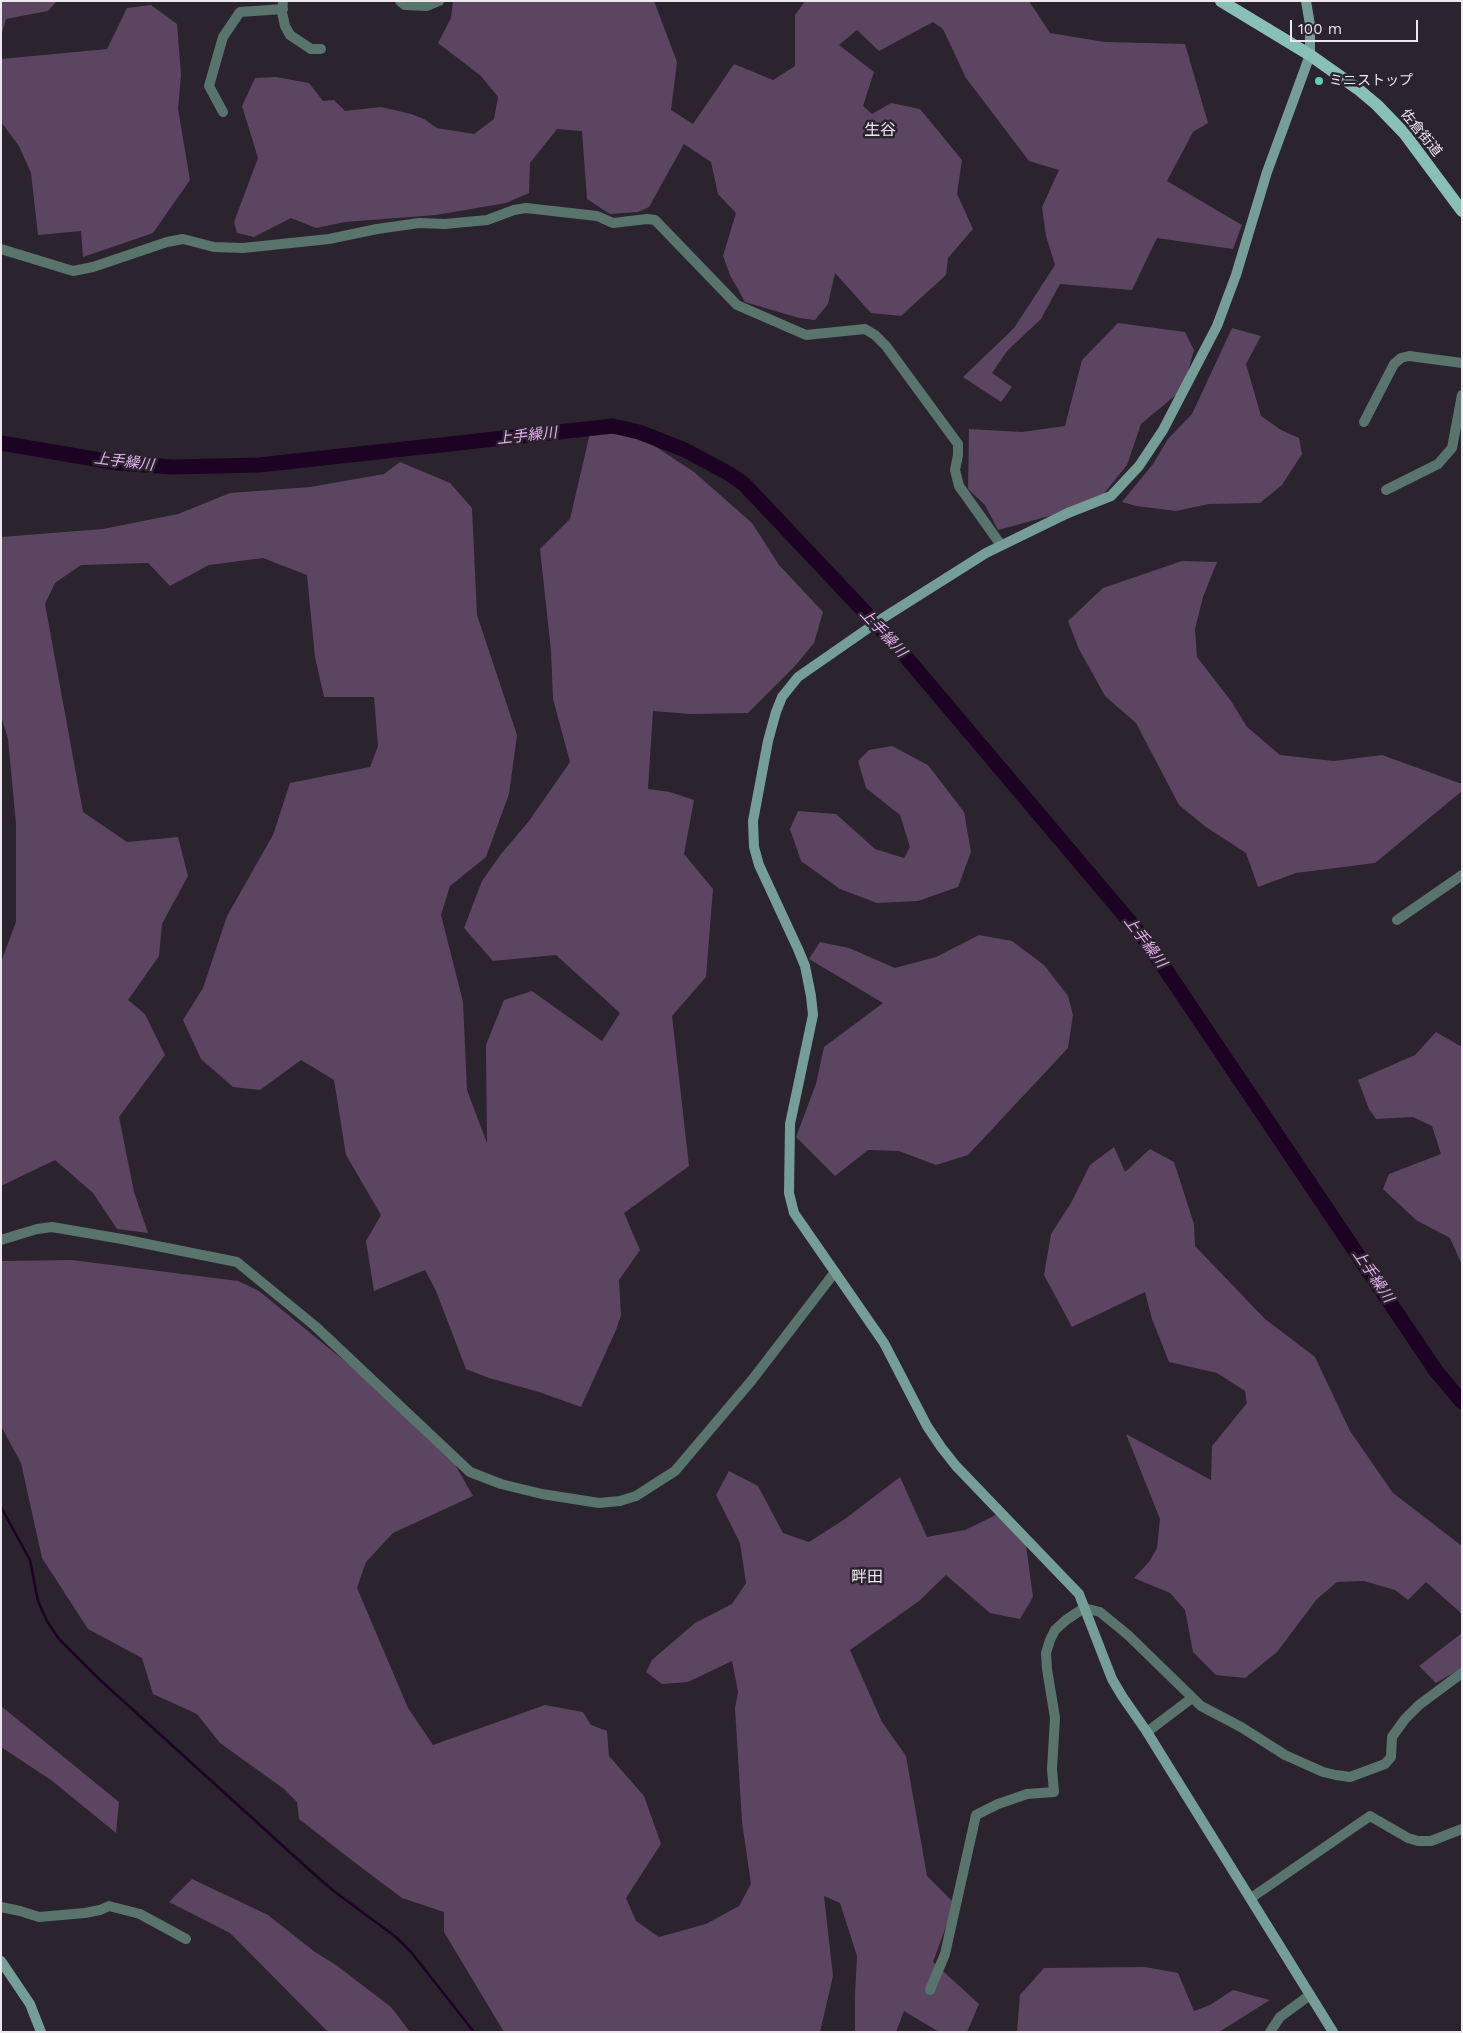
<!DOCTYPE html>
<meta charset="utf-8">
<style>
body{margin:0}
#map{position:relative;width:1463px;height:2033px;overflow:hidden;background:#2b232d;font-family:"Work Sans",sans-serif}
canvas{display:block}
.frame{position:absolute;inset:0;border:2px solid #ede7ee;pointer-events:none}
.scale{position:absolute;left:1290px;top:20px;width:128px;height:22px;box-sizing:border-box;border:2px solid #ede7ee;border-top:0;padding-left:6px;font-size:15px;line-height:18px;white-space:nowrap;color:#ede7ee;-webkit-text-stroke:4px #2b232d;paint-order:stroke}
</style>
<div id="map">
<canvas width="1463" height="2033"></canvas>
<div class="frame"></div>
<div class="scale">100 m</div>
</div>
<script>
const c = document.querySelector('canvas').getContext('2d');
c.lineJoin = 'round';
function fillPath(path, color) { c.fillStyle = color; c.fill(path, 'evenodd'); }
const toPath = rows => new Path2D(rows.map(r => 'M' + r).join(''));
function trace(path, color, width, dash) { c.strokeStyle = color; c.lineWidth = width; c.lineCap = dash ? 'butt' : 'round'; c.setLineDash(dash || []); c.stroke(path); }
function drawText(font, color, halo, rows, align = 'center') {
  c.font = font + ' "Work Sans","Noto Sans JP",sans-serif'; c.lineWidth = 5; c.setLineDash([]); c.textBaseline = 'middle'; c.strokeStyle = halo; c.fillStyle = color; for (const [text, x, y, turn = 0] of rows) {
    c.save(); c.translate(x, y); c.rotate((+turn || 0) * Math.PI / 180); c.textAlign = isNaN(turn) ? turn : align; if (halo) c.strokeText(text, 0, 0); c.fillText(text, 0, 0); c.restore();
  }
}
const green = toPath([
 [1,1,57,1,48,11,6,19,1,36],
 [453,1,654,1,677,62,671,110,693,124,734,64,773,80,795,66,795,15,805,1,1029,1,1050,33,1105,42,1185,44,1208,123,1193,132,1167,181,1242,225,1233,249,1157,238,1132,290,1060,284,1041,319,1007,351,992,373,1012,387,1001,402,963,377,1014,328,1055,265,1046,236,1042,207,1059,170,1029,161,966,78,943,29,933,22,879,51,857,30,839,45,874,72,863,106,872,114,891,103,920,109,962,160,957,194,973,229,948,258,946,275,901,316,871,313,835,273,828,304,815,320,799,318,745,302,730,275,723,256,736,213,718,194,711,162,684,144,649,207,638,212,610,214,587,199,582,131,557,129,530,163,529,193,506,203,436,215,345,222,316,228,291,218,254,237,237,233,234,222,258,158,242,106,255,78,276,77,309,83,323,101,334,100,345,111,381,107,411,114,424,119,437,128,474,134,494,119,498,97,481,76,438,43,451,18],
 [151,5,177,24,181,75,178,109,190,180,153,233,83,257,81,231,38,235,31,173,19,146,1,122,1,59,107,49,127,8],
 [1118,323,1185,332,1194,350,1183,389,1141,424,1127,465,1102,496,1053,515,998,530,985,505,968,489,969,429,1022,432,1065,426,1082,360],
 [1232,328,1261,336,1246,364,1261,416,1281,430,1299,438,1302,454,1282,485,1260,503,1209,504,1176,511,1136,506,1122,502,1153,464,1168,439,1192,414],
 [590,433,638,435,694,472,752,523,779,565,823,612,814,643,795,666,748,713,690,714,653,711,648,789,670,792,694,800,684,854,713,889,706,977,672,1016,689,1166,624,1213,640,1250,619,1280,621,1315,616,1330,581,1407,539,1392,489,1378,466,1369,436,1291,425,1270,374,1291,366,1241,381,1215,346,1155,334,1080,301,1060,260,1090,233,1087,201,1059,183,1020,203,988,227,916,273,835,290,783,370,767,378,746,374,697,324,697,315,657,307,575,263,558,209,565,170,586,148,563,81,565,55,583,45,604,83,812,127,842,178,837,188,876,162,924,159,956,128,1000,145,1014,165,1055,119,1117,134,1192,148,1233,117,1229,93,1193,55,1160,1,1186,1,962,16,922,16,824,8,739,1,716,1,537,103,529,178,514,230,493,310,487,384,474,400,462,450,483,472,508,477,615,517,735,509,794,486,857,450,886,441,915,463,1002,467,1090,487,1143,486,1045,504,1000,532,991,602,1041,620,1013,556,955,493,961,464,928,482,881,501,854,529,821,570,762,553,699,551,651,540,549,570,519],
 [1182,561,1217,562,1203,597,1195,629,1197,657,1231,701,1247,727,1280,755,1334,761,1382,755,1462,784,1462,791,1375,863,1296,873,1258,887,1246,853,1206,827,1179,805,1136,723,1105,696,1079,649,1068,621,1103,588],
 [892,746,928,765,964,812,971,852,958,887,918,901,877,903,840,889,801,861,790,829,798,811,836,814,875,849,904,858,910,847,900,815,866,788,858,761,869,750],
 [979,935,1012,941,1044,965,1068,996,1073,1015,1068,1048,968,1155,936,1165,899,1151,868,1150,835,1176,796,1137,816,1084,824,1047,883,1003,809,959,820,942,849,948,895,968,936,957],
 [1436,1032,1462,1047,1462,1265,1450,1238,1416,1220,1383,1189,1389,1174,1441,1154,1432,1126,1413,1117,1376,1119,1369,1109,1358,1080,1415,1055],
 [1114,1147,1125,1172,1150,1149,1174,1162,1194,1224,1195,1246,1265,1319,1315,1357,1350,1431,1393,1493,1462,1546,1462,1614,1426,1582,1408,1600,1395,1590,1364,1581,1337,1582,1317,1599,1277,1652,1245,1678,1216,1675,1193,1652,1185,1610,1170,1593,1134,1578,1149,1562,1157,1548,1160,1519,1126,1434,1211,1480,1212,1446,1247,1403,1245,1391,1217,1373,1169,1362,1152,1319,1145,1292,1072,1327,1044,1275,1051,1234,1071,1203,1090,1165],
 [72,1260,238,1281,259,1291,441,1440,473,1496,393,1533,366,1562,357,1588,408,1708,433,1745,545,1705,583,1712,591,1725,607,1731,609,1756,644,1796,661,1844,626,1898,636,1921,659,1937,706,1924,739,1906,751,1884,742,1822,735,1708,738,1692,732,1661,688,1682,662,1684,646,1672,652,1660,695,1623,732,1604,746,1583,740,1543,716,1495,729,1471,758,1486,783,1533,809,1542,845,1519,900,1477,927,1537,965,1530,996,1515,1019,1528,1025,1538,1033,1597,1020,1619,990,1613,946,1575,919,1601,850,1650,882,1722,906,1756,927,1876,952,1901,948,1921,933,1962,979,2004,967,2032,939,2032,904,2011,896,2032,855,2032,855,1995,857,1956,840,1903,824,1896,833,1976,820,2032,504,2032,444,1932,444,1912,402,1898,358,1865,299,1819,297,1802,284,1789,220,1743,197,1714,153,1694,142,1658,88,1629,42,1558,21,1463,1,1426,1,1261],
 [1462,1633,1462,1668,1436,1683,1419,1666],
 [1,1706,119,1802,116,1833,51,1780,1,1747],
 [192,1879,268,1915,315,1952,336,1965,391,2007,410,2032,328,2032,230,1933,169,1902],
 [1145,1967,1178,1973,1194,2011,1210,2005,1233,1990,1270,2000,1219,2032,1017,2032,1020,1995,1044,1968]
]);
const stream = toPath([
 [1,1507,30,1560,38,1601,47,1621,59,1639,99,1679,315,1875,335,1892,396,1937,411,1952,474,2032]
]);
const river = toPath([
 [1,443,118,463,173,467,259,465,613,426,639,432,685,450,728,473,744,484,895,644,1147,942,1436,1371,1462,1402]
]);
const street = toPath([
 [283,1,282,12,285,26,290,35,311,49,321,49],
 [400,1,405,5,427,6,439,1],
 [223,112,209,86,223,37,240,12,283,9],
 [1,249,73,271,93,267,167,242,183,239,214,247,243,248,329,239,377,229,419,223,445,224,487,220,514,210,526,208,597,216,613,223,647,219,655,220,737,305,806,335,865,329,875,335,886,346,958,444,958,455,955,470,959,486,1001,545],
 [1364,422,1394,364,1401,358,1409,356,1462,363],
 [1386,490,1438,464,1452,448,1462,395],
 [1397,920,1462,875],
 [1,1240,37,1229,52,1227,122,1239,237,1262,315,1326,470,1472,501,1484,542,1494,599,1503,620,1501,636,1496,675,1471,752,1380,835,1272],
 [1147,1732,1192,1698],
 [1251,1898,1370,1816,1408,1838,1418,1841,1431,1841,1462,1829],
 [1,1907,20,1911,39,1917,85,1913,100,1910,109,1906,140,1914,186,1939],
 [930,1990,945,1954,976,1815,998,1804,1027,1794,1054,1792,1052,1769,1055,1718,1047,1669,1046,1653,1050,1640,1055,1630,1066,1620,1084,1608,1100,1612,1128,1635,1201,1706,1241,1727,1285,1755,1323,1772,1336,1775,1350,1777,1385,1764,1391,1757,1392,1737,1405,1719,1419,1705,1462,1673],
 [1270,2032,1280,2017,1310,1995]
]);
const secondary = toPath([
 [1306,1,1310,25,1310,55,1267,172,1236,275,1217,326,1163,430,1139,466,1111,496,1068,513,986,553,883,618,798,677,782,697,776,712,768,741,753,821,754,847,759,865,798,949,805,966,811,996,813,1015,790,1124,789,1193,794,1213,884,1343,927,1426,941,1447,956,1466,1079,1594,1112,1679,1122,1696,1147,1732,1333,2032],
 [1,1961,30,2004,41,2032]
]);
const primary = toPath([
 [1221,1,1310,55,1358,89,1377,105,1404,133,1462,211]
]);
const markers = [
 [1319,81,5,"#5ccebb"]
];
const poiNames = [
 ["ミニストップ",1329,81]
];
const streetNames = [
 ["佐倉街道",1421,133,51]
];
const waterNames = [
 ["上手繰川",527,436,-6],
 ["上手繰川",124,462,7],
 ["上手繰川",883,633,47],
 ["上手繰川",1145,942,53],
 ["上手繰川",1373,1276,56]
];
const quarterNames = [
 ["生谷",880,130],
 ["畔田",867,1577]
];
fillPath(green, '#5c4561');
trace(stream, '#1d0323', 2.5);
trace(river, '#1d0323', 15);
trace(street, '#59736d', 10);
trace(secondary, '#749e96', 10);
trace(primary, '#89c0b5', 12);
for (const [x, y, r, color] of markers) { const dot = new Path2D(); dot.arc(x, y, r, 0, 2 * Math.PI); c.fillStyle = color; c.fill(dot); trace(dot, '#2b232d', 2); }
drawText('14px', '#ede7ee', '#2b232d', poiNames, 'left');
drawText('14px', '#ede7ee', '#2b232d', streetNames);
drawText('italic 15px', '#e5b2ef', '#2b232d', waterNames);
drawText('16px', '#ede7ee', '#2b232d', quarterNames);
</script>
